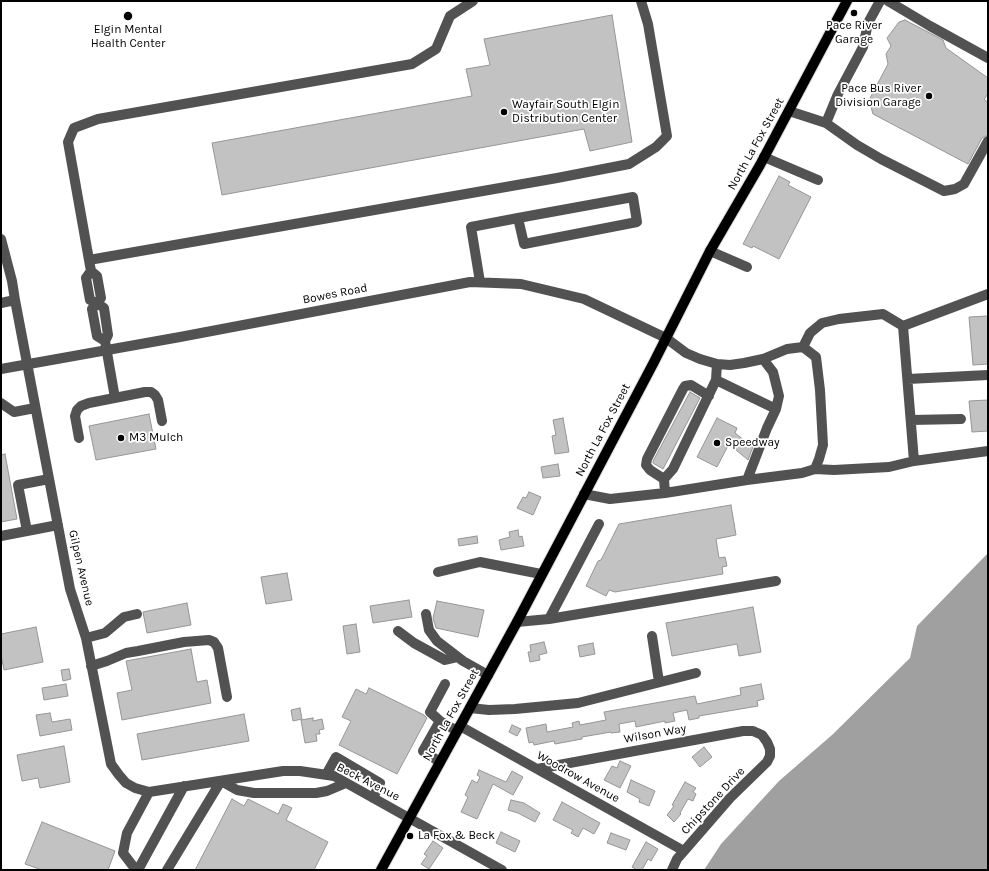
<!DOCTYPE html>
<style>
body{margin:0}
#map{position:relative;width:989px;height:871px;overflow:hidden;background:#fff;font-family:Karla,sans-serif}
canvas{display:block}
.frame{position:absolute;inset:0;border:2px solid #000;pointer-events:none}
</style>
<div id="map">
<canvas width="989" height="871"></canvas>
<div class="frame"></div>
</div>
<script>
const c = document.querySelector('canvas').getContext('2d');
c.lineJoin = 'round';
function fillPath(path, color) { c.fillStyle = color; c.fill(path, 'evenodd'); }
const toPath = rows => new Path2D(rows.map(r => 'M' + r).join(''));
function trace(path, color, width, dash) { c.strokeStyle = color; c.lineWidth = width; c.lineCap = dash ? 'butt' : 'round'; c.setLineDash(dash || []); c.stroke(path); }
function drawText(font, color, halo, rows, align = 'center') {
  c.font = font + ' Karla,sans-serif'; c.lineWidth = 3.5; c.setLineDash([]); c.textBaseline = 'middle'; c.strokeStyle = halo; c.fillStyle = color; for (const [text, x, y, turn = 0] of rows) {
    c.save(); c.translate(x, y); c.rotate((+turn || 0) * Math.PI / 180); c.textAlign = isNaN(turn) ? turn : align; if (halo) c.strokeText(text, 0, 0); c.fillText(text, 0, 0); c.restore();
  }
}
const water = toPath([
 [988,553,988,870,704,870,721,844,779,781,832,735,910,658,917,626]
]);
const building = toPath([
 [612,15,632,142,590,151,584,129,222,195,212,143,472,96,466,69,490,65,484,39,612,15],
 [905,20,943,40,946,48,988,78,988,93,984,100,988,102,988,135,982,138,968,164,873,114,869,100,888,64,886,54,891,46,887,38,899,22,905,20],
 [779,176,790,182,788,185,811,197,779,259,753,246,752,248,743,244,779,176],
 [988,316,988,364,973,365,969,317,988,316],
 [690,392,700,398,663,469,653,463,653,461,690,392],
 [988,400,988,431,972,432,969,401,988,400],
 [149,414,156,449,96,460,89,426,149,414],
 [563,418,569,452,555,454,552,436,556,435,553,420,563,418],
 [717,418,737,428,735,433,753,447,748,460,729,444,717,467,697,457,717,418],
 [5,454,17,519,1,522,1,455,5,454],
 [558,464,560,476,543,478,541,467,558,464],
 [529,492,541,497,533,515,517,508,523,497,526,498,529,492],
 [731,505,736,535,716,539,719,558,725,557,727,566,722,567,723,574,615,592,609,590,606,596,586,586,598,561,601,560,619,524,731,505],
 [518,530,519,537,522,536,524,546,501,550,499,540,510,537,509,532,518,530],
 [477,536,478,543,459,546,458,539,477,536],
 [287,573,292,600,266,604,261,577,287,573],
 [409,600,412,617,373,623,370,606,409,600],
 [437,601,484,610,478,637,436,628,433,618,437,601],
 [187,603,191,625,147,633,143,612,187,603],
 [753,607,761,652,739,656,737,644,672,656,666,623,753,607],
 [356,624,360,652,347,654,343,626,356,624],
 [36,627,43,662,4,670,1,655,1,634,36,627],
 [544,642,547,653,539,655,540,660,530,662,528,652,531,652,530,645,544,642],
 [593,643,595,654,580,657,578,646,593,643],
 [191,649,197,682,207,680,211,703,122,720,117,693,132,690,126,661,191,649],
 [69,669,71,679,63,681,61,670,69,669],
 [66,684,68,696,44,700,42,688,66,684],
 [761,684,764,699,757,701,758,706,699,716,699,718,689,720,687,710,673,713,675,721,665,723,665,721,636,727,635,721,619,724,620,732,611,733,611,732,582,737,582,739,555,744,554,741,534,745,533,742,529,743,526,728,546,724,547,732,573,727,572,723,579,721,580,725,606,720,604,712,695,696,697,704,741,695,740,688,761,684],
 [369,688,424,715,427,718,397,774,339,745,351,721,342,717,356,689,366,694,369,688],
 [300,708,302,719,293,721,291,710,300,708],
 [50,713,52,722,70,719,72,730,40,736,36,715,50,713],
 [244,714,249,741,142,760,137,734,244,714],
 [313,718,313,721,322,719,324,729,319,730,320,734,316,734,317,741,305,743,301,720,313,718],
 [512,725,521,729,517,736,509,732,512,725],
 [64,746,70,782,40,788,38,778,22,781,17,755,64,746],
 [704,747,712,757,700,767,692,757,704,747],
 [620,761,631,766,620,788,604,780,612,766,617,768,620,761],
 [479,770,506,782,512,771,523,777,513,795,493,784,477,819,461,812,468,797,465,795,472,780,477,783,480,777,477,775,479,770],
 [631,780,655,791,649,806,639,802,640,799,627,792,631,780],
 [685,782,696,788,693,792,696,794,693,801,688,799,680,813,681,814,674,822,667,815,674,806,672,805,685,782],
 [232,799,244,806,248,799,278,814,283,804,292,808,286,820,328,842,314,870,195,870,232,799],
 [511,800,524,803,540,813,535,822,518,813,508,810,511,800],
 [562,802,600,823,594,834,583,828,578,837,571,833,573,830,553,820,562,802],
 [42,822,115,851,108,870,42,870,25,864,42,822],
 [501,832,520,841,515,852,496,843,501,832],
 [611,833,630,840,626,850,607,843,611,833],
 [433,841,443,848,429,869,421,864,427,856,424,854,433,841],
 [646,842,658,849,651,861,648,859,642,870,637,870,632,867,646,842]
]);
const minor = toPath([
 [888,1,930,26,988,58],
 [789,111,826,123,838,94,863,47,868,23,880,1],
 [826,123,857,145,881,159,944,191,955,189,964,184,988,141],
 [764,157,818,180],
 [1,239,12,281,15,300],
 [710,251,747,267],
 [89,260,68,142,74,128,98,119,412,64,436,49,450,16,473,1],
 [91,271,89,260,557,178,629,164,656,147,667,136,648,24,641,1],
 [91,271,97,276,101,298,97,303,90,300,86,278,91,271],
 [480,282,471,227,518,218,633,197,637,222,524,244,518,218],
 [1,303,15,300,70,589,86,638,111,764,119,775,126,783,135,788,149,792,283,771,300,771,334,776,502,870],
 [903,326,988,294],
 [105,341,97,336,92,309,97,303,104,308,108,335,105,341,115,398],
 [803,347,810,333,822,323,839,319,883,314,903,326,914,461],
 [1,369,180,337,470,282,521,284,584,299,666,338,686,353,700,359,717,364,730,365,744,363,763,359,787,349,803,347,816,357,820,390,823,445,819,459,815,469,802,473,747,480,665,493,610,499,584,494],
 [908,379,988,375],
 [716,380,776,409],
 [1,403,14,412,35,408],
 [911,420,961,419],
 [79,438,75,416,77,410,81,406,89,403,145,392,151,392,155,395,158,400,162,421],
 [815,469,834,470,889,467,914,461,988,451],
 [664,479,650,470,646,465,647,459,683,389,685,386,691,385,709,396],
 [747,480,767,428,776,409,779,396,773,372,763,359],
 [665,493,664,479,673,469,716,380,717,364],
 [27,531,18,485,49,479],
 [1,536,58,525],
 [438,572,480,562,541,574],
 [426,614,429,630,437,641,463,661,488,675],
 [549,619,599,524],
 [517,622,549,619,776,581],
 [398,631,414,643,445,660,458,657],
 [652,636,659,682],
 [86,638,105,633,124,617,137,614],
 [91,666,107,661,126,653,138,651,184,642,209,640,214,642,218,648,227,697],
 [445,684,430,712,440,721,457,731],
 [470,708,489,710,515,709,578,703,696,673],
 [440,721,423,751,440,762],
 [460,726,684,851],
 [537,769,743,731,753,731,762,735,767,742,770,749,770,756,767,762,730,798,684,851,677,859,672,870],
 [326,775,336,757,380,783,373,798],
 [136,870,123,853,127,833,149,792],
 [138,870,184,786],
 [167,870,221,781,237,790,254,793,316,793,327,791,346,783]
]);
const major = toPath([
 [381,870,517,622,654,362,710,251,760,165,847,1]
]);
const markers = [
 [854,13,4,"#000"],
 [128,16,5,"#000"],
 [929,96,4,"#000"],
 [504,112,4,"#000"],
 [121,438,4,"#000"],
 [717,443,4,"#000"],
 [410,836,4,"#000"]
];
const poiNames = [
 ["Pace River",854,26,"center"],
 ["Garage",854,40,"center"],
 ["Elgin Mental",128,30,"center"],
 ["Health Center",128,44,"center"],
 ["Pace Bus River",921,89,"right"],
 ["Division Garage",921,103,"right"],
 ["Wayfair South Elgin",512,105],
 ["Distribution Center",512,119],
 ["M3 Mulch",129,438],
 ["Speedway",725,443],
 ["La Fox & Beck",418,836]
];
const streetNames = [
 ["North La Fox Street",756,144,-61],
 ["Bowes Road",335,294,-11],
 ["North La Fox Street",603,430,-62],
 ["Gilpen Avenue",81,568,77],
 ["North La Fox Street",451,715,-61],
 ["Wilson Way",655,734,-10],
 ["Woodrow Avenue",578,777,29],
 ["Beck Avenue",368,782,27],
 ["Chipstone Drive",713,801,-47]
];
fillPath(water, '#a0a0a0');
fillPath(building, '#c2c2c2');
trace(building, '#969696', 1);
trace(major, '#dbdbdb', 12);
trace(minor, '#525252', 10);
trace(major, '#000', 10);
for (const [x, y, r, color] of markers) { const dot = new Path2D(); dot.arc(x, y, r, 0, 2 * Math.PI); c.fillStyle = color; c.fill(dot); trace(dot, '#fff', 1.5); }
drawText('12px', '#000', '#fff', poiNames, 'left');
drawText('12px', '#000', '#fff', streetNames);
</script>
